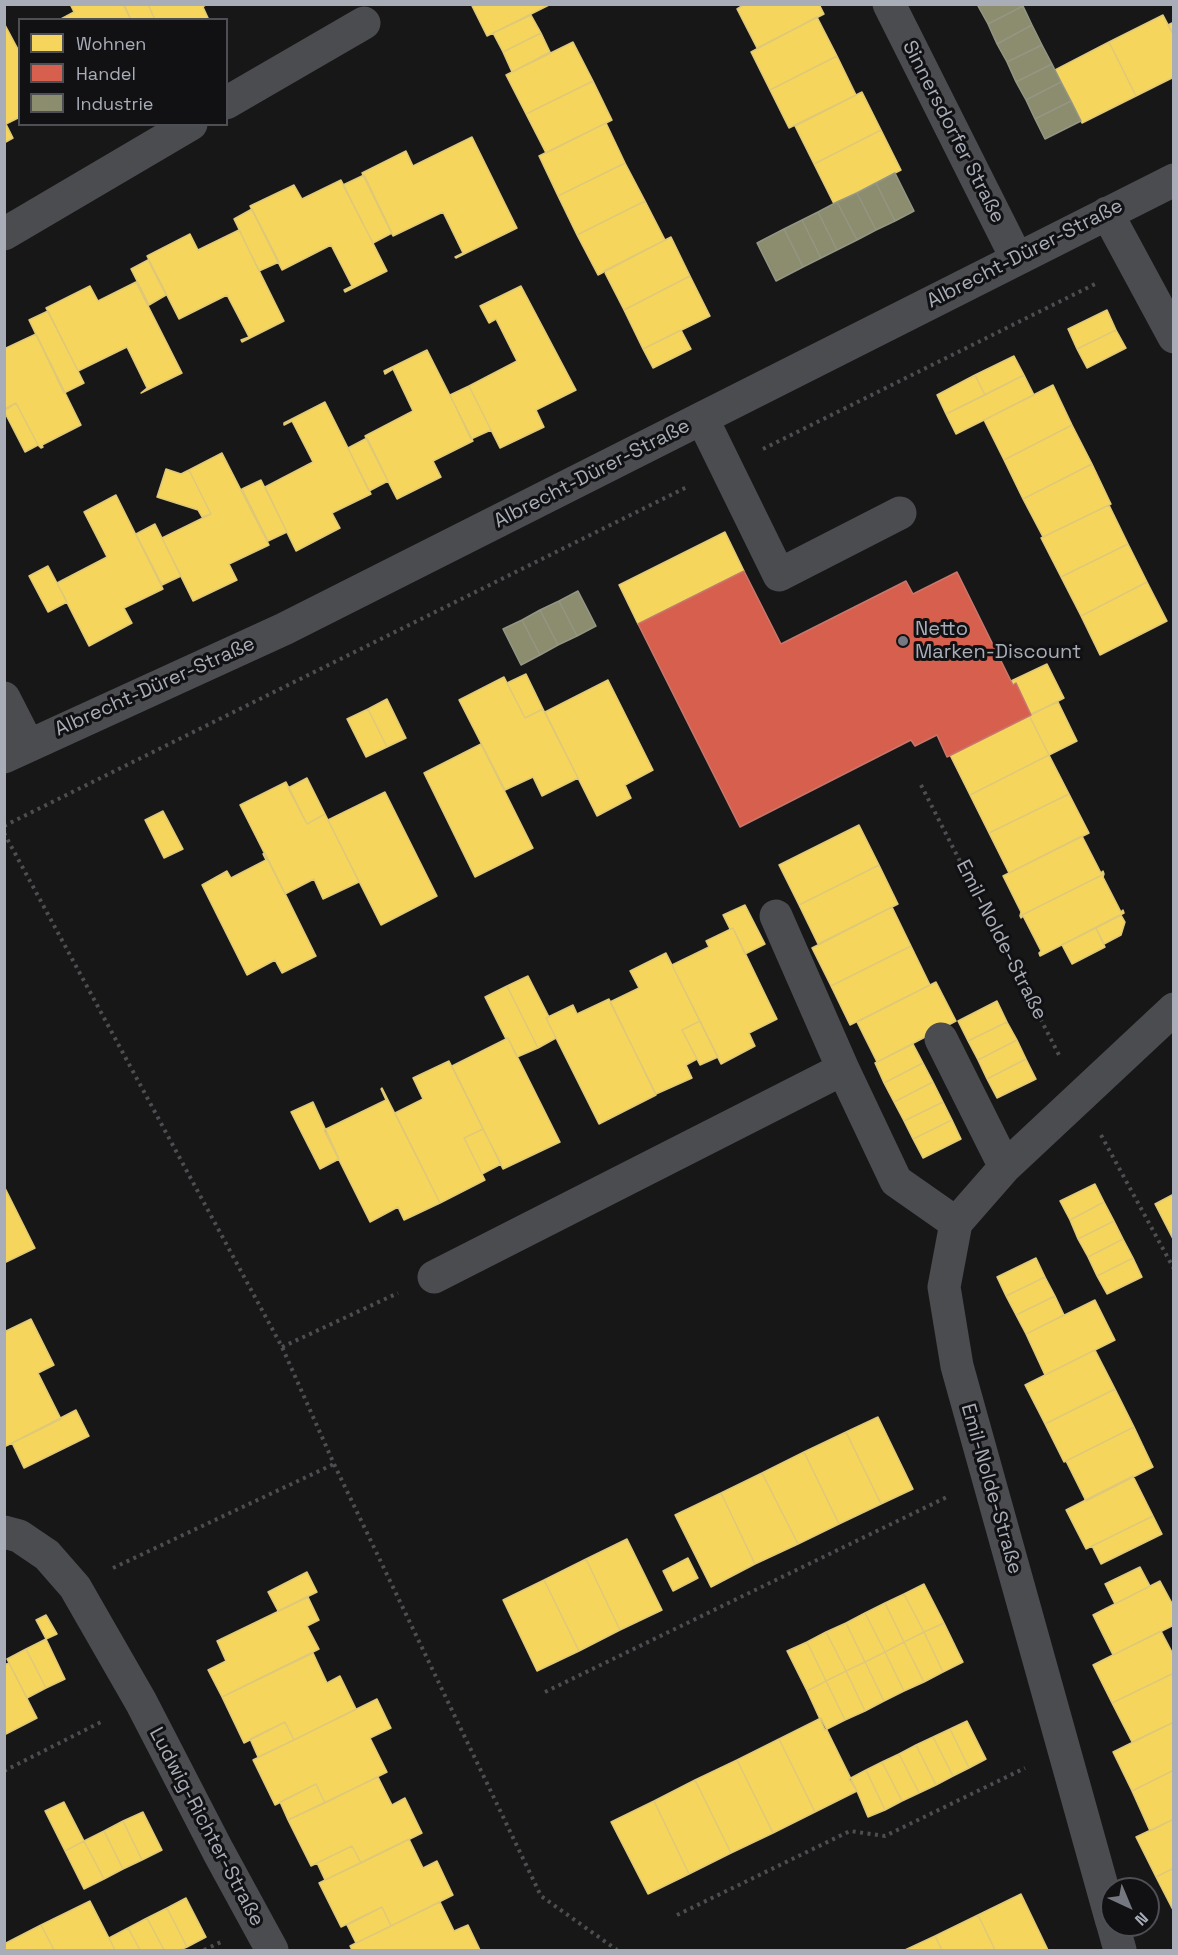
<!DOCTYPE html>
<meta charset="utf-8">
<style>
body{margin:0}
#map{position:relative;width:1178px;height:1955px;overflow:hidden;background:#171717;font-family:"Space Grotesk",sans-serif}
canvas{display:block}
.frame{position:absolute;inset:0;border:6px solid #a8adb8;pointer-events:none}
.legend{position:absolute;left:18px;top:18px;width:210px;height:108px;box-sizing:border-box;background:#111113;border:2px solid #4d4f55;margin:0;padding:8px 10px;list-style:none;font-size:18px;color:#a8adb8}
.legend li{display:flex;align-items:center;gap:12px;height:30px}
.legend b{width:30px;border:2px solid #4d4f55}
.north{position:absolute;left:1100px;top:1877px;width:60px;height:60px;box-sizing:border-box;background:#111113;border:2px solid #4d4f55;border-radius:50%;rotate:136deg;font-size:16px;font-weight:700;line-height:24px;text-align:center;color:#a8adb8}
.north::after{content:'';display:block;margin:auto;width:21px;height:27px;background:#757880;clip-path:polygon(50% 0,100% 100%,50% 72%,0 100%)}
</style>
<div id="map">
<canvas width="1178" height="1955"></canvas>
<div class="frame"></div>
<ul class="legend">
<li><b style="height:16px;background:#f6d55c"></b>Wohnen</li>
<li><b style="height:16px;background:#d6604d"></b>Handel</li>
<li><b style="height:16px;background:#8c8c6e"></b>Industrie</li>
</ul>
<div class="north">N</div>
</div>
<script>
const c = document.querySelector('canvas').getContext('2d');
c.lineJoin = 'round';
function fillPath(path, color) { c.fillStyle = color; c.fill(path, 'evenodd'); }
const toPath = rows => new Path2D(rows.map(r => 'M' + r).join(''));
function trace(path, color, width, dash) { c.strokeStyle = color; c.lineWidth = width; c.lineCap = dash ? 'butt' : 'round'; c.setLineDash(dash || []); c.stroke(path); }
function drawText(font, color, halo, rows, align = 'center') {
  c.font = font + ' "Space Grotesk",sans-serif'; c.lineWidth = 6; c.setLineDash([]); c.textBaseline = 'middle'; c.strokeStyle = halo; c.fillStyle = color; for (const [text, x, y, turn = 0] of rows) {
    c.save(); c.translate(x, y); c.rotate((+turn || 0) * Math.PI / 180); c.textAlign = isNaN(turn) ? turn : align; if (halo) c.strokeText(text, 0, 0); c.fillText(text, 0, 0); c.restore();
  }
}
const homes = toPath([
 [70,4,123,4,131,20,59,20,74,12,70,4],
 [124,4,148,4,155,20,131,20,124,4],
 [148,4,207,4,203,7,209,20,155,20,148,4],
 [471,4,551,4,487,36,471,4],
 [745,4,819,4,824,14,757,48,737,9,745,4],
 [531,15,541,33,503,52,493,33,531,15],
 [1163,15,1174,36,1174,77,1136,96,1109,42,1163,15],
 [817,17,837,56,770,90,751,52,817,17],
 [1174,22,1174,36,1168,25,1174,22],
 [4,23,20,53,20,117,6,124,13,138,4,143,4,23],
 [541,33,550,52,512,72,503,52,541,33],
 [573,42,593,81,526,114,506,75,573,42],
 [1109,42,1136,96,1082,123,1055,70,1109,42],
 [837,56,856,95,789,128,770,90,837,56],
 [593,81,612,120,546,153,526,114,593,81],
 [862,92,881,130,814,164,795,126,862,92],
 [606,123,625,163,558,196,539,156,606,123],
 [881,130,901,170,834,204,814,164,881,130],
 [472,137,517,228,456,258,455,257,463,253,443,212,393,236,362,173,406,151,413,166,472,137],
 [625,163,645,201,577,235,558,196,625,163],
 [364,175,392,233,373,243,343,185,364,175],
 [341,180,387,271,345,292,344,290,352,286,331,245,282,270,250,206,294,185,302,199,341,180],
 [645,201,665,240,598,275,577,235,645,201],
 [252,209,279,262,259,271,234,219,252,209],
 [239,230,284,321,242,342,241,340,249,337,227,295,179,319,147,256,190,234,198,250,239,230],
 [671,237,690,276,624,310,604,271,671,237],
 [148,260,166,295,149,305,131,269,148,260],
 [690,276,710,316,643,349,624,310,690,276],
 [136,282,182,373,141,393,147,388,127,347,78,371,46,308,90,286,98,301,136,282],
 [521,286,576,390,536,410,544,427,500,448,469,386,517,361,496,319,489,323,480,306,521,286],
 [1107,310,1116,330,1077,349,1068,329,1107,310],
 [48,311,84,383,64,393,29,320,48,311],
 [681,330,691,349,653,368,643,349,681,330],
 [1116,330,1126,348,1087,368,1077,349,1116,330],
 [36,334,81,425,42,445,43,447,41,448,38,445,16,403,4,409,4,349,36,334],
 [427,350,473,441,433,461,441,477,397,499,365,436,413,411,393,369,385,374,384,371,427,350],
 [1014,356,1024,375,985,395,975,375,1014,356],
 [975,375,985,395,946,414,937,395,975,375],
 [1024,375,1034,395,956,434,946,414,1024,375],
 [1053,385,1072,425,1004,460,984,420,1053,385],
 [469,386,491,430,471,439,450,395,469,386],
 [325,402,371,494,332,513,340,528,296,551,265,487,313,462,292,421,284,425,284,423,325,402],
 [16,403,38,445,25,452,4,411,16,403],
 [1072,425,1092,464,1023,499,1004,460,1072,425],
 [367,438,388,481,369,491,348,448,367,438],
 [222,453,269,545,229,564,237,580,193,601,162,538,211,514,189,470,222,453],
 [1092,464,1111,504,1043,537,1023,499,1092,464],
 [166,469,181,474,189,470,211,514,202,517,198,510,157,497,166,469],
 [261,480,287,532,268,541,242,489,261,480],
 [116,495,163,589,124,608,132,623,89,646,57,583,107,557,84,512,116,495],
 [1109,505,1128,544,1061,577,1041,538,1109,505],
 [155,524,181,576,162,585,136,534,155,524],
 [725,532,744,571,638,624,619,585,725,532],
 [1128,544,1147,582,1081,616,1061,577,1128,544],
 [48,566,67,602,48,612,29,576,48,566],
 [1147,582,1167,621,1100,655,1081,616,1147,582],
 [1047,664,1064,698,1031,715,1016,683,1013,685,1011,681,1047,664],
 [526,674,543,709,525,718,507,683,526,674],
 [504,677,525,718,543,709,578,778,542,796,533,777,505,790,459,700,504,677],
 [608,680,653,770,625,785,631,798,597,816,545,712,608,680],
 [387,699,406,738,387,747,368,709,387,699],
 [1058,702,1077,741,1049,755,1029,715,1058,702],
 [368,709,387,747,366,757,347,719,368,709],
 [1029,715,1049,755,970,795,950,755,1029,715],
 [481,744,533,848,475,877,424,773,481,744],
 [1049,755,1069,794,989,833,970,795,1049,755],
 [307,778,325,814,307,824,288,788,307,778],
 [286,782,307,824,325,814,359,882,323,899,314,879,285,894,240,805,286,782],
 [385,792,437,896,381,925,328,820,385,792],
 [1069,794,1089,833,1009,873,989,833,1069,794],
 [163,811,183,849,164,858,145,820,163,811],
 [859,825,879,865,799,905,779,865,859,825],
 [1082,836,1101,873,1103,871,1104,874,1020,916,1021,912,1003,876,1082,836],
 [265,853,316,956,282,973,275,960,247,975,202,885,227,871,231,878,266,860,263,854,265,853],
 [879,865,898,904,818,944,799,905,879,865],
 [1104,874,1103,877,1121,912,1123,910,1124,913,1040,956,1039,953,1041,951,1023,916,1021,918,1020,916,1104,874],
 [745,905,765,944,745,954,733,928,730,929,723,915,745,905],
 [892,907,911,946,831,986,812,948,892,907],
 [1121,915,1125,922,1121,935,1104,944,1096,928,1121,915],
 [733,928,777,1019,749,1033,755,1046,721,1064,672,965,709,947,706,941,733,928],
 [1096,928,1105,947,1072,964,1062,945,1096,928],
 [911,946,930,985,850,1025,831,986,911,946],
 [666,953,700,1021,682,1030,697,1059,686,1065,692,1078,656,1094,610,1002,639,988,630,971,666,953],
 [528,976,549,1017,546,1018,556,1038,538,1048,507,986,528,976],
 [936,982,956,1021,877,1062,857,1022,936,982],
 [507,986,538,1048,517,1057,508,1038,506,1039,485,997,507,986],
 [609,999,656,1095,599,1124,546,1018,573,1005,577,1014,609,999],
 [997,1001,1007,1022,968,1041,958,1021,997,1001],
 [700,1021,718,1057,700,1065,682,1030,700,1021],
 [1007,1022,1017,1040,978,1060,968,1041,1007,1022],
 [508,1038,560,1142,503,1169,452,1066,508,1038],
 [1017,1040,1026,1059,987,1079,978,1060,1017,1040],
 [913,1044,923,1063,884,1083,875,1063,913,1044],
 [1026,1059,1036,1079,997,1098,987,1079,1026,1059],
 [449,1061,483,1129,464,1138,485,1180,440,1203,395,1113,423,1099,413,1078,449,1061],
 [923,1063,933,1082,894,1102,884,1083,923,1063],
 [933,1082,943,1102,904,1121,894,1102,933,1082],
 [382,1088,440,1203,404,1220,398,1207,370,1222,324,1130,386,1100,381,1089,382,1088],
 [313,1102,339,1159,320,1169,291,1112,313,1102],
 [943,1102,952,1120,913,1139,904,1121,943,1102],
 [952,1120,961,1139,923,1158,913,1139,952,1120],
 [483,1129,501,1164,482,1174,464,1138,483,1129],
 [1095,1184,1104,1202,1070,1220,1060,1201,1095,1184],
 [4,1186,35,1248,4,1263,4,1186],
 [1174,1194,1174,1241,1155,1204,1174,1194],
 [1104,1202,1114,1221,1078,1239,1070,1220,1104,1202],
 [1114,1221,1123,1239,1088,1257,1078,1239,1114,1221],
 [1123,1239,1133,1258,1097,1276,1088,1257,1123,1239],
 [1036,1258,1045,1277,1006,1296,997,1277,1036,1258],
 [1133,1258,1142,1277,1107,1294,1097,1276,1133,1258],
 [1045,1277,1055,1296,1016,1315,1006,1296,1045,1277],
 [1055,1296,1064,1315,1026,1334,1016,1315,1055,1296],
 [1095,1300,1115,1340,1045,1375,1026,1334,1095,1300],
 [31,1319,54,1365,38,1373,61,1419,4,1447,4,1332,31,1319],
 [1095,1350,1115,1389,1045,1424,1025,1385,1095,1350],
 [1115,1389,1134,1427,1064,1462,1045,1424,1115,1389],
 [76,1410,89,1436,24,1468,12,1443,76,1410],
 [878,1417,913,1489,881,1504,846,1432,878,1417],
 [1134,1427,1153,1467,1086,1501,1066,1461,1134,1427],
 [846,1432,881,1504,839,1524,804,1452,846,1432],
 [804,1452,839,1524,798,1544,762,1473,804,1452],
 [762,1473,798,1544,755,1564,721,1493,762,1473],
 [1133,1476,1153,1516,1086,1549,1066,1510,1133,1476],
 [721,1493,755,1564,711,1587,675,1515,721,1493],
 [1153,1516,1162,1534,1101,1564,1092,1546,1153,1516],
 [627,1539,662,1610,620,1630,586,1559,627,1539],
 [688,1558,698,1578,673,1591,663,1571,688,1558],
 [586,1559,620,1630,579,1651,544,1580,586,1559],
 [1140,1567,1150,1586,1115,1604,1105,1584,1140,1567],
 [307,1572,317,1592,278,1611,268,1592,307,1572],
 [544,1580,579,1651,537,1671,503,1600,544,1580],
 [1160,1581,1174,1607,1174,1625,1113,1655,1093,1615,1160,1581],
 [924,1584,944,1623,924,1632,904,1594,924,1584],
 [904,1594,924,1632,904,1642,885,1603,904,1594],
 [308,1597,319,1620,307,1626,319,1649,222,1697,208,1670,226,1661,217,1641,308,1597],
 [885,1603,904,1642,885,1652,865,1613,885,1603],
 [865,1613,885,1652,865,1662,846,1623,865,1613],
 [46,1615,57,1634,46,1639,36,1620,46,1615],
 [846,1623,865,1662,846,1671,826,1632,846,1623],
 [944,1623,963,1662,943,1672,924,1632,944,1623],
 [1161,1631,1174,1656,1174,1673,1112,1703,1093,1665,1161,1631],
 [826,1632,846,1671,826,1681,807,1642,826,1632],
 [924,1632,943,1672,924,1682,904,1642,924,1632],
 [46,1639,65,1679,46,1688,26,1649,46,1639],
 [807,1642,826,1681,807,1691,787,1651,807,1642],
 [904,1642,924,1682,904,1691,885,1652,904,1642],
 [26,1649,46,1688,27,1698,7,1659,26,1649],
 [885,1652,904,1691,884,1701,865,1662,885,1652],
 [313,1653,327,1683,340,1676,356,1709,294,1740,285,1722,244,1743,222,1697,313,1653],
 [865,1662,884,1701,865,1711,846,1671,865,1662],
 [9,1663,37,1718,4,1735,4,1665,9,1663],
 [846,1671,865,1711,845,1720,826,1681,846,1671],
 [1174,1673,1174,1722,1132,1742,1112,1703,1174,1673],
 [826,1681,845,1720,825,1730,807,1691,826,1681],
 [377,1699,391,1728,370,1738,387,1772,325,1803,316,1784,275,1805,253,1760,377,1699],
 [821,1718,857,1791,815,1812,779,1739,821,1718],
 [967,1721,986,1759,969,1768,950,1729,967,1721],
 [285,1722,294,1740,258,1757,250,1739,285,1722],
 [1174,1722,1174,1770,1132,1791,1113,1752,1174,1722],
 [950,1729,969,1768,953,1776,933,1737,950,1729],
 [933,1737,953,1776,936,1785,916,1745,933,1737],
 [779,1739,815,1812,773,1833,737,1760,779,1739],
 [916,1745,936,1785,919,1793,899,1754,916,1745],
 [899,1754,919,1793,902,1801,882,1762,899,1754],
 [737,1760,773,1833,731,1853,695,1780,737,1760],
 [882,1762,902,1801,885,1810,866,1770,882,1762],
 [866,1770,885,1810,868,1817,857,1791,849,1779,866,1770],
 [1174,1770,1174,1819,1150,1831,1132,1791,1174,1770],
 [378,1777,392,1805,405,1798,422,1833,361,1863,352,1846,311,1866,288,1820,378,1777],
 [695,1780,731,1853,689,1874,654,1801,695,1780],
 [316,1784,325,1803,288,1820,280,1802,316,1784],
 [654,1801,689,1874,648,1894,611,1822,654,1801],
 [64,1802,84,1841,65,1851,45,1811,64,1802],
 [143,1812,162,1850,142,1860,123,1821,143,1812],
 [1174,1819,1174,1868,1156,1877,1136,1837,1174,1819],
 [123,1821,142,1860,123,1869,104,1831,123,1821],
 [104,1831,123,1869,104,1879,84,1841,104,1831],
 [409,1839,423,1868,437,1861,453,1895,391,1926,382,1907,341,1927,319,1883,409,1839],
 [84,1841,104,1879,84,1889,65,1851,84,1841],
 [352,1846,361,1863,325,1880,317,1863,352,1846],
 [1174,1868,1174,1912,1156,1877,1174,1868],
 [1021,1894,1048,1950,995,1950,978,1915,1021,1894],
 [186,1898,206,1937,187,1947,167,1908,186,1898],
 [90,1901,115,1950,54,1950,41,1925,90,1901],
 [440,1902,454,1931,468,1925,480,1950,352,1950,350,1946,356,1943,440,1902],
 [382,1907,391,1926,356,1943,347,1925,382,1907],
 [167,1908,187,1947,180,1950,164,1950,147,1918,167,1908],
 [978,1915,995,1950,942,1950,935,1936,978,1915],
 [147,1918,164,1950,140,1950,128,1928,147,1918],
 [41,1925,54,1950,4,1950,4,1944,41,1925],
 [128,1928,140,1950,115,1950,109,1938,128,1928],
 [935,1936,942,1950,905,1950,935,1936]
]);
const shops = toPath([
 [744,571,781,644,906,581,913,594,957,572,1011,681,1013,685,1016,683,1031,715,947,757,937,735,915,746,911,740,740,827,638,624,744,571]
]);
const industry = toPath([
 [981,4,1022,4,1023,6,988,24,978,6,981,4],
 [1023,6,1032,25,997,44,988,24,1023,6],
 [1032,25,1042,45,1007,62,997,44,1032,25],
 [1042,45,1052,64,1016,82,1007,62,1042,45],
 [1052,64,1061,82,1026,100,1016,82,1052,64],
 [1061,82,1071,101,1035,119,1026,100,1061,82],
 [1071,101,1081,121,1045,139,1035,119,1071,101],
 [895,173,914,211,895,221,876,183,895,173],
 [876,183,895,221,876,230,857,193,876,183],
 [857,193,876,230,857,240,837,202,857,193],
 [837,202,857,240,837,250,818,212,837,202],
 [818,212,837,250,821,258,802,220,818,212],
 [802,220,821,258,803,267,784,229,802,220],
 [784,229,803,267,776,281,757,243,784,229],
 [578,591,596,626,577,636,559,601,578,591],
 [559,601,577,636,558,645,540,610,559,601],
 [540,610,558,645,540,655,522,620,540,610],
 [522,620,540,655,521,665,503,629,522,620]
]);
const path = toPath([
 [763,449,1097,283],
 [921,785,1060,1057],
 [4,826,689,486],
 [4,833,282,1347,334,1464,541,1896,617,1950],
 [1101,1135,1174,1269],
 [282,1347,398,1293],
 [113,1568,334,1464],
 [545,1692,949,1496],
 [4,1771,103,1721],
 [677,1915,850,1831,885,1836,1025,1768],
 [204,1950,221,1942]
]);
const minor = toPath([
 [889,4,1017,259],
 [226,103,364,23],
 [1107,213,1174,337],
 [4,234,191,124],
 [702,418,779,575,900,513],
 [4,698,28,745],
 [4,757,284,629,1174,180],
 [776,916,843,1069,896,1181,956,1223],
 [941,1039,1005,1167],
 [434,1277,843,1069],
 [4,1532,19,1536,47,1555,75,1587,141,1702,218,1851,272,1950],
 [1112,1922,957,1366,944,1287,956,1223,1005,1167,1174,1009],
 [1113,1925,1120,1950]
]);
const markers = [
 [903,641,6,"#757880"]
];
const streetNames = [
 ["Sinnersdorfer Straße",953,132,63],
 ["Albrecht-Dürer-Straße",1025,254,-27],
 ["Albrecht-Dürer-Straße",592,474,-27],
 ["Albrecht-Dürer-Straße",155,687,-24],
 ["Emil-Nolde-Straße",1001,940,63],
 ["Emil-Nolde-Straße",991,1489,74],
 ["Ludwig-Richter-Straße",206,1827,62]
];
const poiNames = [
 ["Netto",915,630],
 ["Marken-Discount",915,653]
];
fillPath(homes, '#f6d55c');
trace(homes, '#dfc978', 1.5);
fillPath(shops, '#d6604d');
trace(shops, '#c8776d', 1.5);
fillPath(industry, '#8c8c6e');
trace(industry, '#949684', 1.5);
trace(path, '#4d4e52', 4, [3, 4.5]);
trace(minor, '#4b4c50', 33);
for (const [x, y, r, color] of markers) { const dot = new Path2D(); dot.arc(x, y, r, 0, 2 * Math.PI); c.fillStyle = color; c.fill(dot); trace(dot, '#111113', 2); }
drawText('20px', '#a8adb8', '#111113', streetNames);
drawText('20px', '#a8adb8', '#111113', poiNames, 'left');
</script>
